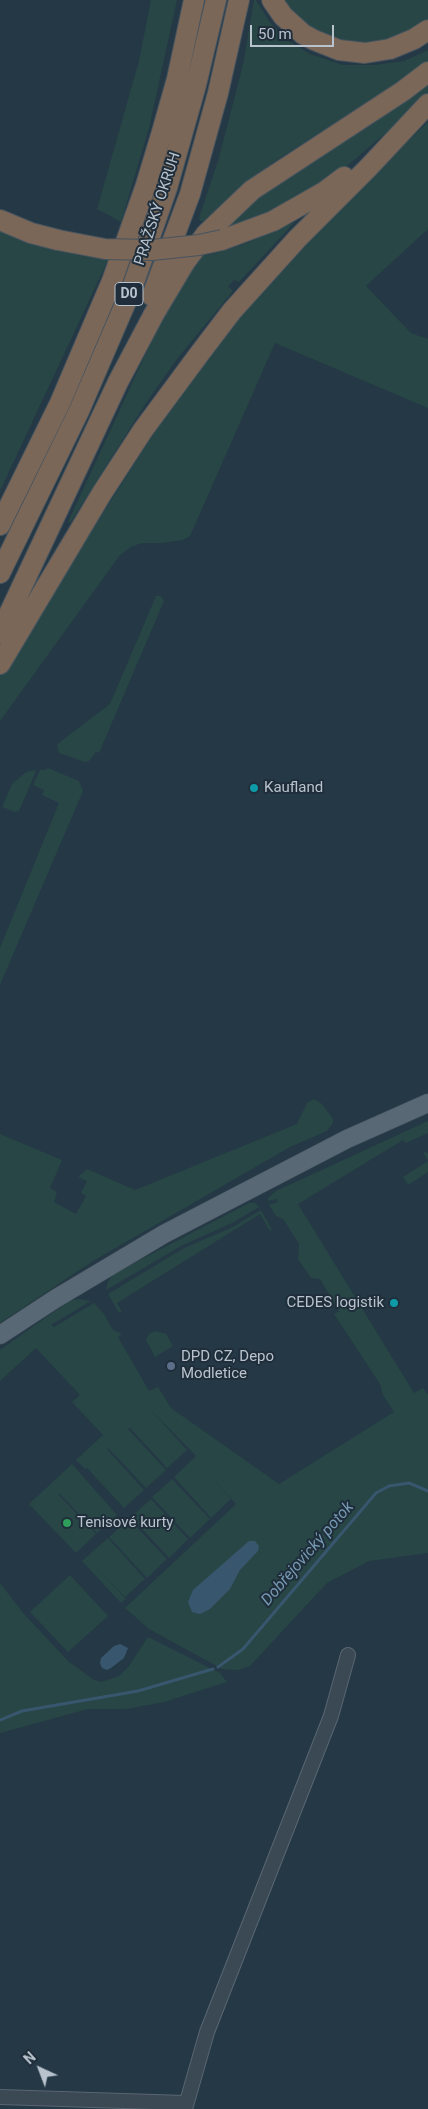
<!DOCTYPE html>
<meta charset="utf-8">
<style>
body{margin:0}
#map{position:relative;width:428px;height:2109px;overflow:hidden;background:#253845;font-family:Roboto,sans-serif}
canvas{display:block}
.north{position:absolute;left:15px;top:2044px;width:50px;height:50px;-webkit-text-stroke:4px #1f2e3a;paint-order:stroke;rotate:317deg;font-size:14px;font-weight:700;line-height:20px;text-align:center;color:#b8c3ce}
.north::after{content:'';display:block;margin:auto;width:18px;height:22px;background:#b8c3ce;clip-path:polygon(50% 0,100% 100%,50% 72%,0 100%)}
.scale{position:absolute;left:250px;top:25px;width:84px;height:22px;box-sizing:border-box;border:2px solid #b8c3ce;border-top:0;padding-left:6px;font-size:15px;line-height:18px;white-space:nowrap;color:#b8c3ce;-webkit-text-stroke:4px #1f2e3a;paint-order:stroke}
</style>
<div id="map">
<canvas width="428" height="2109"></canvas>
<div class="north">N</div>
<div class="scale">50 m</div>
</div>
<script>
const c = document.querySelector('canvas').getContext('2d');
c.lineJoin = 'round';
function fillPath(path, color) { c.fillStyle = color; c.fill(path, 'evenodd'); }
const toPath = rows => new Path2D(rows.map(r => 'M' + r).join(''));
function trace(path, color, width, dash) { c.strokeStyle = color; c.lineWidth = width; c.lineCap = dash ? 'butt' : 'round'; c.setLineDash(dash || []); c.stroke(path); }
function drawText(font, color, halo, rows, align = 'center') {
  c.font = font + ' Roboto,sans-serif'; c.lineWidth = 4; c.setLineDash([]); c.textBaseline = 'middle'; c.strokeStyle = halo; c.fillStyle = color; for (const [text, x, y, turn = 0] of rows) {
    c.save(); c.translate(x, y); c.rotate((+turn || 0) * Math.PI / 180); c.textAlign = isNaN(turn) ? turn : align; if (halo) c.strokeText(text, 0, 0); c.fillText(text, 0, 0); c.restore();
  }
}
const green = toPath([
 [151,0,177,0,149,128,121,222,97,209,139,61],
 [254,0,256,0,269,21,285,39,310,54,343,65,374,65,404,61,428,50,428,61,400,81,275,161,248,181,204,221,200,221,199,218,218,161,243,65],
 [284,0,428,0,428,24,384,44,347,44,309,27,296,15],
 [428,79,428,97,341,171,287,207,222,231,241,208],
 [428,122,428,229,366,286,411,333,428,339,428,408,275,343,190,536,183,540,163,543,142,543,131,547,120,555,0,721,0,675,175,400,216,344,263,288,356,191],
 [295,222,239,282,234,280,228,286,233,291,177,359,144,406,70,523,68,522,158,327,200,256,216,253,247,243],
 [0,229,77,255,108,260,0,491],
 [156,596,161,596,164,601,99,753,96,752,89,761,85,762,59,753,57,745,60,742,110,704],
 [48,768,79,781,83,791,0,985,0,948,59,803,42,795,44,790,33,785,40,770,46,770],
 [35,770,36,771,19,811,15,812,2,807,12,784,26,772],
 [314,1099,322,1104,333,1119,333,1123,327,1131,290,1147,93,1261,0,1323,0,1134,62,1160,50,1188,57,1192,54,1202,76,1214,86,1196,81,1193,87,1181,78,1177,87,1169,135,1190,297,1124,307,1103],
 [428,1121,428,1133,406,1143,403,1140,298,1204,414,1393,423,1388,428,1395,428,1553,369,1561,327,1583,250,1666,238,1670,222,1669,149,1629,125,1608,236,1504,202,1467,231,1499,211,1518,174,1477,196,1456,150,1409,187,1450,167,1468,130,1428,128,1429,166,1470,146,1488,108,1448,107,1449,144,1490,124,1508,87,1468,85,1469,76,1460,103,1435,72,1402,80,1395,36,1348,0,1381,0,1350,69,1301,79,1299,91,1301,51,1325,54,1327,94,1303,104,1314,113,1330,122,1334,118,1337,149,1391,158,1387,171,1408,279,1484,394,1412,383,1395,380,1384,334,1314,339,1311,320,1279,311,1278,298,1259,299,1244,283,1219,276,1216,269,1205,278,1202,277,1199,268,1201,268,1198,276,1191],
 [425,1152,428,1153,428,1172,408,1185,403,1177,428,1161,423,1153],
 [249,1203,255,1203,259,1207,232,1223,183,1245,106,1290,108,1282,113,1274],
 [261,1210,272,1230,270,1231,260,1214,117,1303,122,1312,119,1313,108,1294,184,1248,233,1227],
 [156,1331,166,1334,173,1346,155,1357,146,1340,149,1334],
 [72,1464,117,1515,97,1533,59,1493,58,1494,96,1534,76,1553,29,1504],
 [172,1479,210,1519,190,1538,152,1497],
 [151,1499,188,1539,169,1558,131,1517],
 [129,1519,167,1559,147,1578,109,1537],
 [108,1538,145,1579,125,1597,92,1562,126,1599,121,1603,82,1561],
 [70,1575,108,1616,68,1652,30,1612],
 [0,1583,24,1614,68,1661,94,1680,101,1682,119,1676,129,1666,148,1637,220,1673,227,1682,164,1702,126,1709,88,1709,0,1733]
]);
const water = toPath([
 [249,1541,255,1541,259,1546,258,1551,240,1570,230,1589,210,1609,200,1614,192,1612,188,1602,193,1590],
 [120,1644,128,1648,124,1658,111,1668,107,1670,102,1668,100,1663,101,1658,114,1646]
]);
const stream = toPath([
 [218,1667,243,1649,376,1493,389,1486,409,1483,428,1491],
 [0,1720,22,1711,138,1691,213,1669]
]);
const minor = toPath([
 [0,2097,185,2103],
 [185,2109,207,2032,331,1716,348,1655]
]);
const major = toPath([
 [0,1335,55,1299,164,1234,347,1139,428,1103]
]);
const highway = toPath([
 [272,0,283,16,303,34,314,40,339,50,365,53,390,49,414,39,428,30],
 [0,220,31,233,58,240],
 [222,240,273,221,324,192,344,177],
 [152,296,190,194,218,93,239,0],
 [0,525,60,403,112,281,146,185,162,132,177,79,194,0],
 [0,573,79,411,132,288,167,188,196,85,216,0],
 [0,633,118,382,154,314,185,262,206,234,252,190,403,91,428,72],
 [0,664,102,493,143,430,200,353,232,311,297,239,368,168,428,104]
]);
const highwayBridge = toPath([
 [58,240,105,249,152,250,199,245,222,240]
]);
const markers = [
 [254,788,5,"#0f9aa8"],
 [394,1303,5,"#0f9aa8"],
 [171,1366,5,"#5c6f8a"],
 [67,1523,5,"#2e9e5b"]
];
const shields = [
 [129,294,28]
];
const shieldNames = [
 ["D0",129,294]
];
const streetNames = [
 ["PRAŽSKÝ OKRUH",158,209,-72]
];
const poiNames = [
 ["Kaufland",264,788],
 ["CEDES logistik",384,1303,"right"],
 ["DPD CZ, Depo",181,1357],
 ["Modletice",181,1374],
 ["Tenisové kurty",77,1523]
];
const waterNames = [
 ["Dobřejovický potok",308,1554,-49]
];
fillPath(green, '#274645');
fillPath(water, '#38566d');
trace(stream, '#38566d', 3);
trace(minor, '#596672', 16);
trace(major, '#475561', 19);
trace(highway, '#45535f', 22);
trace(minor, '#3a4954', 14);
trace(major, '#586874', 18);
trace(highway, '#7b6757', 20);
trace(highwayBridge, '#45535f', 22, []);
trace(highwayBridge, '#7b6757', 20);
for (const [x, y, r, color] of markers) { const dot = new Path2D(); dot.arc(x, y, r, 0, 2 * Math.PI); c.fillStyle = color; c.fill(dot); trace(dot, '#1f2e3a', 2); }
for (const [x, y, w] of shields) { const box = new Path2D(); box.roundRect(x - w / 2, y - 11.5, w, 23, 4); c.fillStyle = '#1f2e3a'; c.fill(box); trace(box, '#b8c3ce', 1); }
drawText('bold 14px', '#b8c3ce', null, shieldNames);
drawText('15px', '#b8c3ce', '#1f2e3a', streetNames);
drawText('15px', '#b8c3ce', '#1f2e3a', poiNames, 'left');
drawText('italic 16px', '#7699b3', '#1f2e3a', waterNames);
</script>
